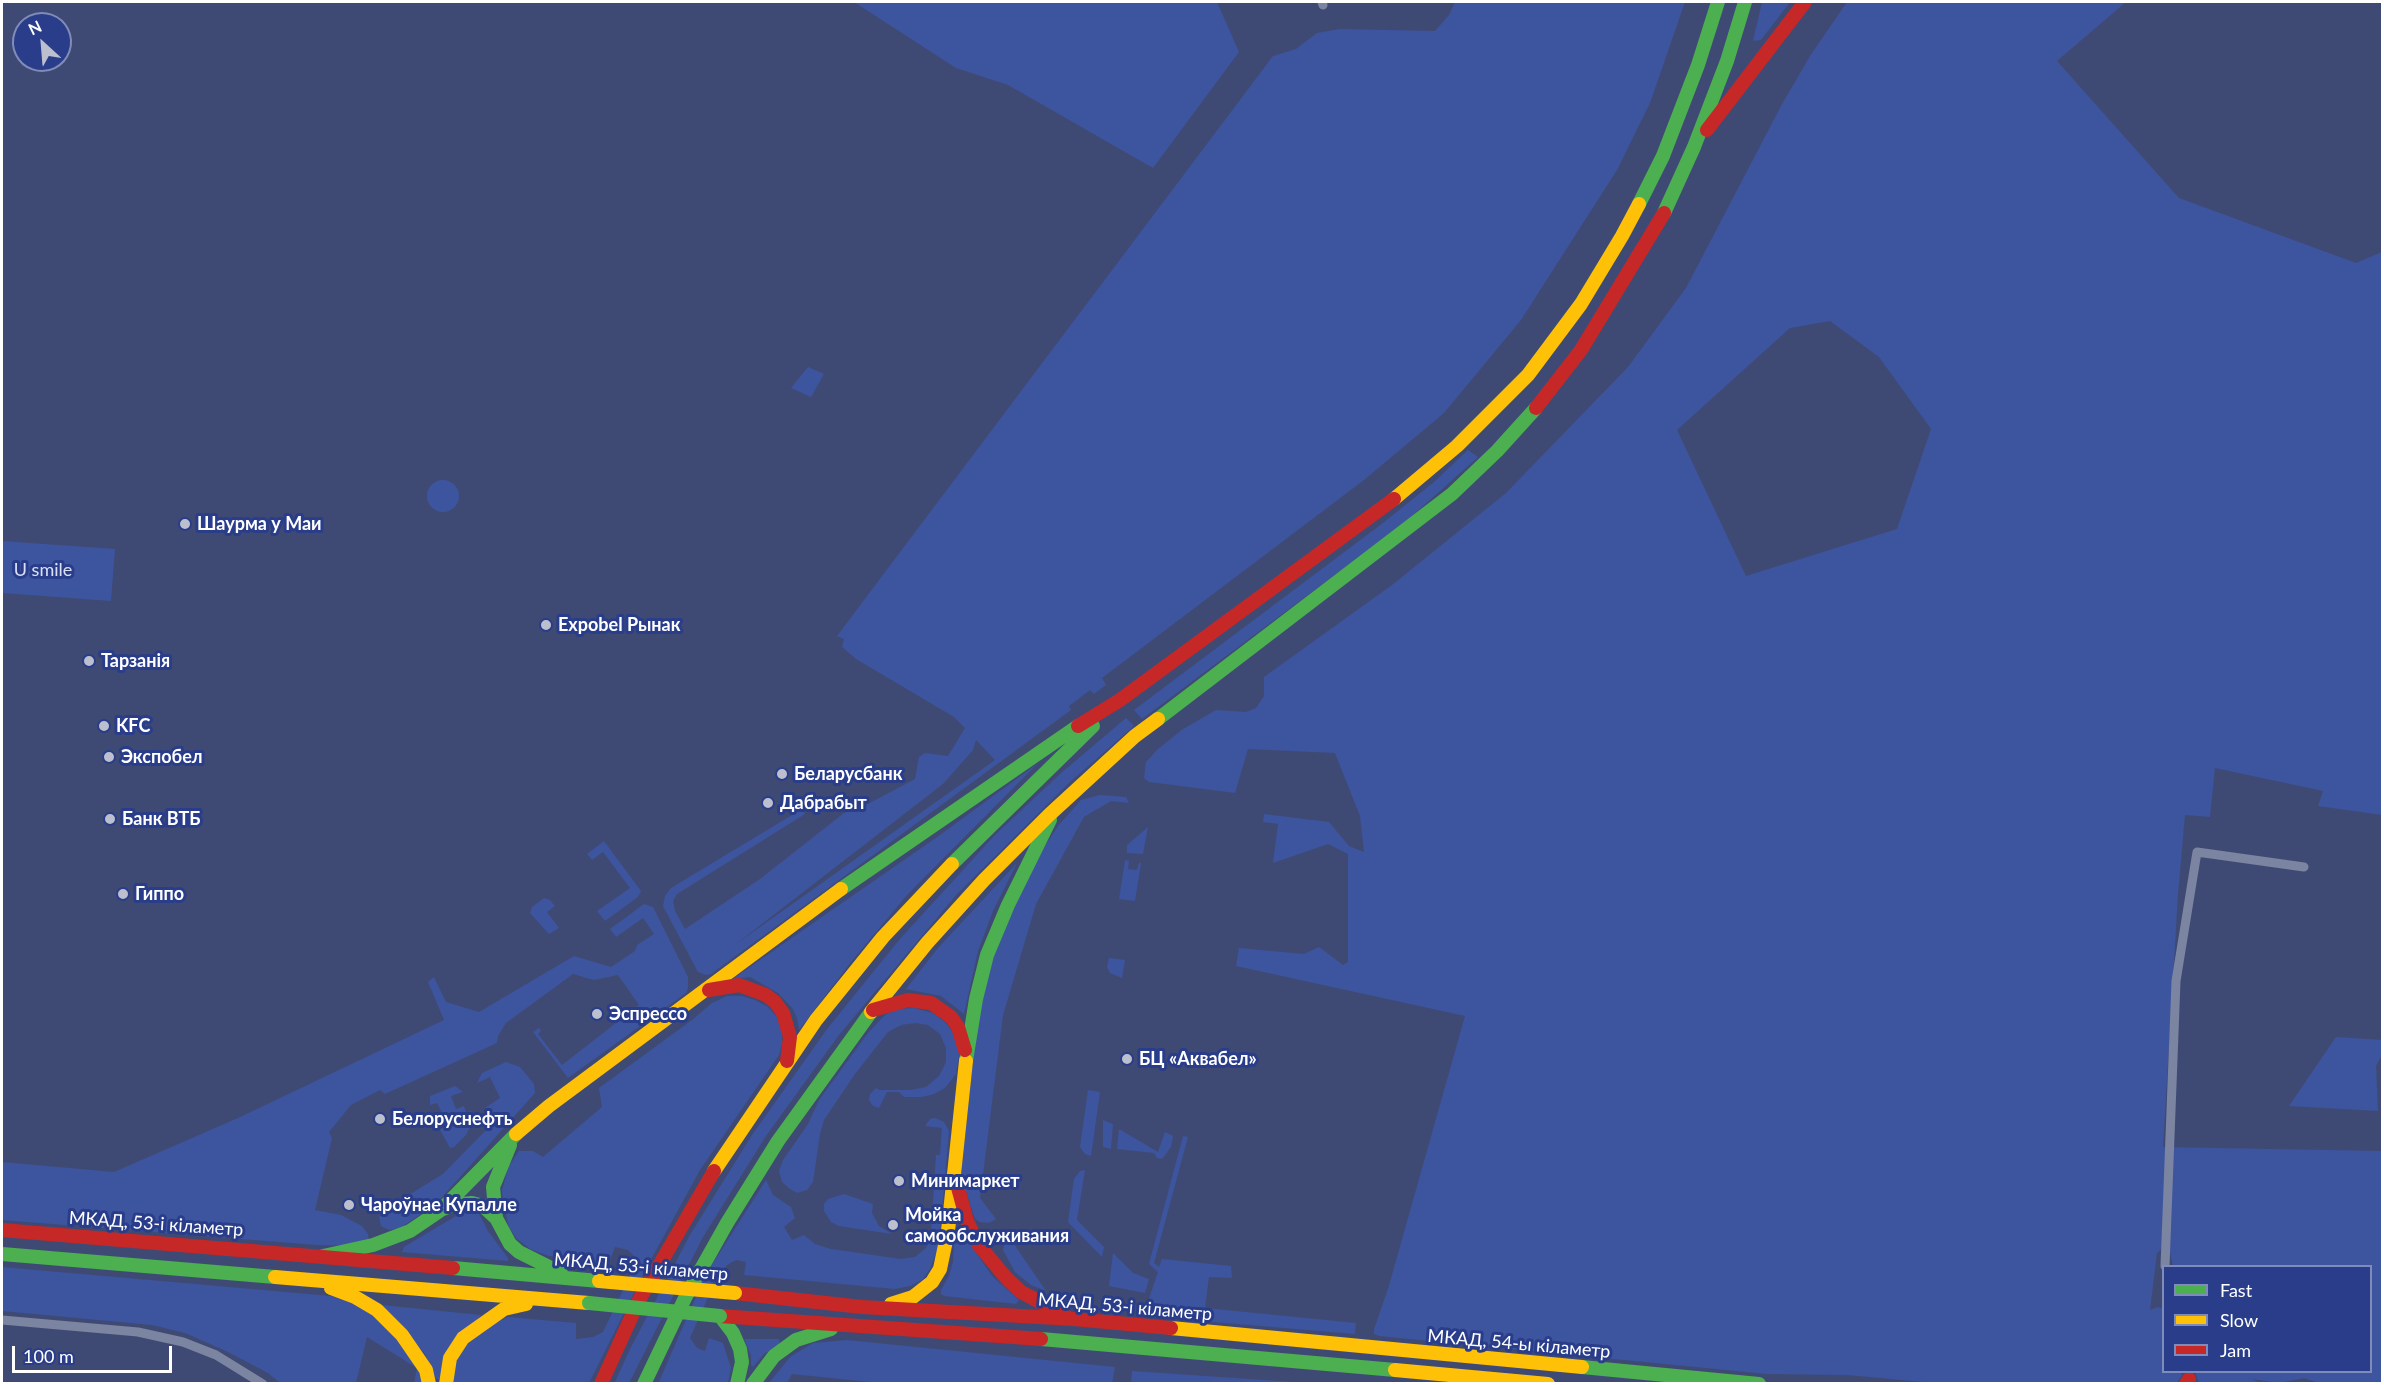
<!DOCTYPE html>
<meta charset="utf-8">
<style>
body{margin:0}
#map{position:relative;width:2384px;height:1385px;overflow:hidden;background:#3f4a74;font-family:Lato,sans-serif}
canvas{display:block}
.frame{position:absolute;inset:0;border:3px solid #fff;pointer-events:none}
.legend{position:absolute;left:2162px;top:1265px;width:210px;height:108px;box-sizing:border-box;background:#293d8a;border:2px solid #7f8bb9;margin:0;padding:8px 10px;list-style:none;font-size:18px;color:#fff}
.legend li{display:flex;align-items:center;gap:12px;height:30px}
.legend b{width:30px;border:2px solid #7f8bb9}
.north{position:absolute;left:12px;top:12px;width:60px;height:60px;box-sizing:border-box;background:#293d8a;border:2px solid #7f8bb9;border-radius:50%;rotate:334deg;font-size:16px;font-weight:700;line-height:24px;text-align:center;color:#fff}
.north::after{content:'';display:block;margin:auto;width:21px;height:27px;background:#bcc0ce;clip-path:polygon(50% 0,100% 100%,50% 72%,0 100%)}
.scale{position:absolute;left:12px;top:1346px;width:160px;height:27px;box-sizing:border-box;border:3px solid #fff;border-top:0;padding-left:8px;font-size:18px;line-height:21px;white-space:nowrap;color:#fff;-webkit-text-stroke:4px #293d8a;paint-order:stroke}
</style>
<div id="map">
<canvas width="2384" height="1385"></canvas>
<div class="frame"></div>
<ul class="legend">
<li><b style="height:8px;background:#4caf50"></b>Fast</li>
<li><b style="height:8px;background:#ffc107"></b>Slow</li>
<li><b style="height:8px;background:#c62828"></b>Jam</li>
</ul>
<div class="north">N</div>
<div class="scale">100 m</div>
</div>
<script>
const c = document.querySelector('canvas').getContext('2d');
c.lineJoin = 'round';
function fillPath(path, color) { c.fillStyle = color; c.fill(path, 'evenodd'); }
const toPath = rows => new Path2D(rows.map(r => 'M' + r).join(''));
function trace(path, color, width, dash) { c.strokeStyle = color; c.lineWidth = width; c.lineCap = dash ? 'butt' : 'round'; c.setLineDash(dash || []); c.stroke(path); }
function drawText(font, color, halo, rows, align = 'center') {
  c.font = font + ' Lato,sans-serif'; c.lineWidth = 6; c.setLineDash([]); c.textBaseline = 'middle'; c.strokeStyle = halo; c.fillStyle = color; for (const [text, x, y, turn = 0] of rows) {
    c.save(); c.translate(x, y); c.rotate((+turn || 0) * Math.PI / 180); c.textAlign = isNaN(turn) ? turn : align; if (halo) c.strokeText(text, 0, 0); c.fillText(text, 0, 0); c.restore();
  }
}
const green = toPath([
 [854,2,1217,2,1239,52,1153,168,1008,85,956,68],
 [1455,2,1685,2,1650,103,1617,170,1521,320,1444,413,1364,480,1102,678,1106,685,1094,694,1090,690,1069,706,1071,710,711,974,706,975,698,972,663,906,665,896,671,888,802,809,805,814,677,894,673,901,675,911,685,929,760,879,844,813,864,806,915,779,919,757,925,753,948,756,965,728,954,717,856,659,842,647,844,639,837,636,1273,56,1296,49,1317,33,1340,29,1435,31,1449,15],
 [976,740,995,760,736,944,943,784,973,750],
 [1762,2,1790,2,1761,40,1753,41],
 [1847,2,2126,2,2057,61,2179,198,2356,263,2382,252,2382,815,2318,806,2323,791,2215,768,2210,817,2185,815,2178,894,2163,1147,2382,1151,2382,1383,2319,1383,2304,1378,2279,1383,2252,1379,2260,1383,2199,1383,2195,1372,2370,1372,2370,1266,2173,1266,2168,1243,2157,1253,2150,1310,2158,1307,2163,1309,2164,1372,2181,1372,2182,1375,2177,1383,1945,1384,1848,1375,1767,1374,1379,1336,1374,1334,1374,1329,1388,1289,1465,1016,1236,966,1239,948,1304,954,1319,947,1343,965,1348,962,1348,854,1328,844,1273,863,1278,824,1263,822,1264,814,1329,822,1349,846,1364,852,1360,816,1335,753,1248,749,1235,793,1149,782,1144,778,1146,762,1158,749,1183,729,1216,710,1246,712,1256,708,1264,696,1264,677,1392,585,1506,493,1628,367,1686,288,1781,106,1810,56],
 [1830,321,1879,357,1931,429,1897,529,1746,576,1677,430,1790,328],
 [808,367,824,374,811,397,791,388],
 [1468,450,1478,457,1412,516,1376,544,1142,719,1134,710,1383,523,1434,482],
 '427 496a16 16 0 1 1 32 0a16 16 0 1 1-32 0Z',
 [2,541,115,549,111,601,2,593],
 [1126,718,1134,726,1070,782,957,894,839,1035,766,1136,703,1237,629,1383,614,1384,630,1349,690,1235,752,1135,827,1029,899,940,995,835,1060,774],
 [1037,764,907,895,851,962,799,1030,797,1018,793,1009,778,993,750,977,731,980,940,835],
 [1100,795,1126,797,1129,803,1111,801,1084,817,1036,904,1003,1015,980,1198,996,1219,989,1223,980,1222,975,1219,961,1176,977,1022,994,951,1039,855,1058,826,1081,800],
 [1148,827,1143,854,1127,853,1127,845],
 [604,841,641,891,638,897,605,921,597,911,630,888,603,852,592,860,587,854],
 [1125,860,1129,861,1128,869,1137,870,1139,863,1141,863,1135,901,1119,899],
 [1017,863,993,911,978,951,964,1014,941,996,906,989,938,948],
 [544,898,550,900,555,906,547,912,559,928,549,934,530,913,532,907],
 [644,904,653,907,688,977,688,988,686,993,568,1078,533,1032,539,1028,541,1031,538,1034,562,1065,639,1005,618,975,594,980,573,974,506,1023,498,1036,497,1043,385,1094,380,1090,351,1105,329,1132,332,1138,315,1210,341,1215,362,1226,368,1234,369,1241,355,1246,317,1245,2,1220,2,1162,114,1172,238,1118,444,1020,428,982,434,977,446,1002,479,1012,574,956,611,967,635,951,637,945,654,934,643,918,616,937,610,929],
 [1109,958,1125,960,1122,978,1110,973,1107,967],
 [727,996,742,996,755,1000,768,1007,777,1017,782,1029,782,1044,779,1055,700,1170,648,1265,589,1383,451,1384,457,1356,470,1339,489,1325,508,1317,576,1323,576,1339,593,1337,603,1332,635,1265,634,1256,628,1250,615,1247,609,1263,549,1256,530,1249,516,1238,509,1227,503,1203,502,1190,509,1166,519,1151,533,1151,543,1157,602,1107,599,1088,692,1020,712,1003],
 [914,1008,933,1013,945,1022,955,1035,960,1050,956,1074,945,1088,934,1094,922,1097,904,1097,899,1092,887,1092,879,1108,873,1106,869,1100,870,1094,876,1088,879,1090,910,1090,926,1087,939,1076,946,1062,946,1048,940,1034,928,1025,916,1023,901,1025,888,1032,855,1074,824,1120,820,1134,813,1182,807,1190,797,1193,790,1189,782,1182,779,1171,783,1160,808,1124,819,1100,868,1033,885,1015,896,1009],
 [2336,1037,2382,1040,2382,1055,2376,1066,2378,1111,2289,1106],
 [506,1062,520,1067,534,1084,535,1093,435,1205,400,1228,389,1230,381,1226,379,1216,385,1204,412,1193,443,1174,490,1126,485,1108,500,1098,490,1077,477,1083,482,1073],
 [455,1086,463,1092,451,1096,456,1109,464,1106,466,1112,471,1111,472,1123,466,1135,454,1147,450,1148,440,1130,448,1125,437,1103,430,1105,430,1096],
 [1088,1090,1100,1092,1091,1156,1085,1154,1080,1147],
 [935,1118,944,1122,949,1131,939,1245,930,1269,922,1280,910,1286,895,1289,744,1275,746,1262,736,1260,727,1265,718,1275,690,1338,697,1348,705,1351,709,1338,723,1343,731,1368,728,1383,658,1384,706,1274,766,1180,773,1195,791,1207,795,1218,784,1227,792,1240,804,1235,815,1244,831,1249,901,1259,915,1257,926,1248,931,1234,936,1155,940,1155,942,1128,925,1126,930,1119],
 [1103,1120,1113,1124,1111,1149,1103,1147],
 [1119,1129,1158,1152,1165,1132,1173,1136,1171,1147,1162,1159,1157,1158,1154,1153,1117,1149],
 [1183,1136,1188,1137,1154,1263,1159,1267,1162,1259,1231,1266,1232,1278,1209,1277,1205,1308,1356,1323,1355,1334,1143,1316,1158,1272,1149,1264],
 [1085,1170,1077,1220,1104,1247,1102,1257,1068,1222,1074,1179,1080,1171],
 [844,1194,873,1204,872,1213,879,1226,892,1234,839,1226,831,1222,824,1211,824,1204,828,1199],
 [466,1210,478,1212,488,1231,508,1258,508,1261,402,1252,404,1247],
 [960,1229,992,1276,1019,1300,1016,1304,944,1296,941,1294,941,1290,949,1276,953,1262,955,1230],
 [1007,1234,1046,1291,1031,1285,1015,1272,1003,1250],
 [1113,1253,1133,1273,1149,1279,1145,1293,1109,1286],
 [2,1267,331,1296,355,1303,388,1324,403,1340,421,1369,423,1383,414,1383,417,1368,367,1337,356,1383,280,1383,268,1373,226,1351,185,1333,152,1325,2,1311],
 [382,1305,481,1315,440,1379,435,1379,432,1367,424,1353],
 [744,1339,779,1339,780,1344,764,1354,753,1367,751,1365,751,1355],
 [847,1340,1115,1367,1112,1384,890,1384,792,1374,787,1383,769,1383,790,1357,813,1343],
 [1132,1371,1308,1383,1131,1383]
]);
const street = toPath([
 [1322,2,1323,5],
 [2165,1266,2176,981,2197,852,2304,867],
 [2,1320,138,1332,183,1342,216,1355,263,1384]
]);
const fast = toPath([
 [1639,204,1663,156,1698,65,1718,2],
 [1664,213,1694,147,1727,61,1745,2],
 [1158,719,1452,494,1497,451,1536,408],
 [952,864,1093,726],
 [841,889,1078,726],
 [966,1061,976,999,987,955,1008,905,1050,820],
 [443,1209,454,1205,472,1203,483,1206,496,1218,510,1244,519,1252,561,1273],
 [496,1218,493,1187,510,1145],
 [2,1254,275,1277],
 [323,1256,373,1245,410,1231,441,1210,516,1134],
 [453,1268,599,1281],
 [720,1316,733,1333,740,1349,742,1362,737,1384],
 [1041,1339,1395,1370],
 [1582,1367,1759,1384],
 [644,1384,686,1296,727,1223,778,1141,871,1012],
 [753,1384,774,1356,796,1340,831,1329]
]);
const slow = toPath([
 [1394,499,1457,446,1528,375,1581,304,1622,236,1639,204],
 [871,1012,927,943,984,880,1049,815,1135,736,1158,719],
 [516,1134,549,1106,841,889],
 [714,1171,816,1020,883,937,952,864],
 [275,1277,589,1303],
 [331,1288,355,1297,377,1310,402,1335,426,1370,429,1384],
 [891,1304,913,1297,932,1282,940,1269,948,1231,966,1061],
 [1171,1328,1582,1367],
 [1395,1370,1548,1384],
 [446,1384,450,1358,463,1338,504,1309,526,1304]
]);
const jam = toPath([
 [1707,130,1805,2],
 [1536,408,1581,350,1664,213],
 [1078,726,1120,700,1394,499],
 [709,990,739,985,766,995,775,1002,783,1013,790,1037,787,1061],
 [873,1010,908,1000,931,1003,951,1017,958,1027,965,1050],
 [957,1184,967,1221,978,1244,1007,1279,1021,1292,1065,1315],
 [2,1230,453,1268],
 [735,1293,862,1307,1074,1319,1171,1328],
 [720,1316,1041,1339],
 [601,1384,639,1300,714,1171],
 [2186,1384,2189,1379]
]);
const fastBridge = toPath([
 [589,1303,720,1316]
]);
const slowBridge = toPath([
 [599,1281,735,1293]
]);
const markers = [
 [185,524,6,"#bcc0ce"],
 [546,625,6,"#bcc0ce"],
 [89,661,6,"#bcc0ce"],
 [104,726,6,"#bcc0ce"],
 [109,757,6,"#bcc0ce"],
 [782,774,6,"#bcc0ce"],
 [768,803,6,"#bcc0ce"],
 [110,819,6,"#bcc0ce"],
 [123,894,6,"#bcc0ce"],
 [597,1014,6,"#bcc0ce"],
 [1127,1059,6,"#bcc0ce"],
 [380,1119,6,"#bcc0ce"],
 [899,1181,6,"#bcc0ce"],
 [349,1205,6,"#bcc0ce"],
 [893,1225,6,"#bcc0ce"]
];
const poiNames = [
 ["Шаурма у Маи",197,524],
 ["Expobel Рынак",558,625],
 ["Тарзанія",101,661],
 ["KFC",116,726],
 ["Экспобел",121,757],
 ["Беларусбанк",794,774],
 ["Дабрабыт",780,803],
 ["Банк ВТБ",122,819],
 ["Гиппо",135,894],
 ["Эспрессо",609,1014],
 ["БЦ «Аквабел»",1139,1059],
 ["Белоруснефть",392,1119],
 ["Минимаркет",911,1181],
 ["Чароўнае Купалле",361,1205],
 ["Мойка",905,1215],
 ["самообслуживания",905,1236]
];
const parkNames = [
 ["U smile",43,570]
];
const streetNames = [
 ["МКАД, 53-і кіламетр",156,1224,4],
 ["МКАД, 53-і кіламетр",641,1267,5],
 ["МКАД, 53-і кіламетр",1125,1307,5],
 ["МКАД, 54-ы кіламетр",1519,1344,5]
];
fillPath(green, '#3d549f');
trace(street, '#7b84a0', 9);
trace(fast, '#4caf50', 14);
trace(slow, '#ffc107', 14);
trace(jam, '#c62828', 14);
trace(fastBridge, '#4caf50', 14);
trace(slowBridge, '#ffc107', 14);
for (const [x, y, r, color] of markers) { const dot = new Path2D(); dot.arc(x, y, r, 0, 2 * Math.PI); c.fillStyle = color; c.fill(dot); trace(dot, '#293d8a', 2); }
drawText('bold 18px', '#fff', '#293d8a', poiNames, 'left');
drawText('18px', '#dae1f7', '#293d8a', parkNames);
drawText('18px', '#fff', '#293d8a', streetNames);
</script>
